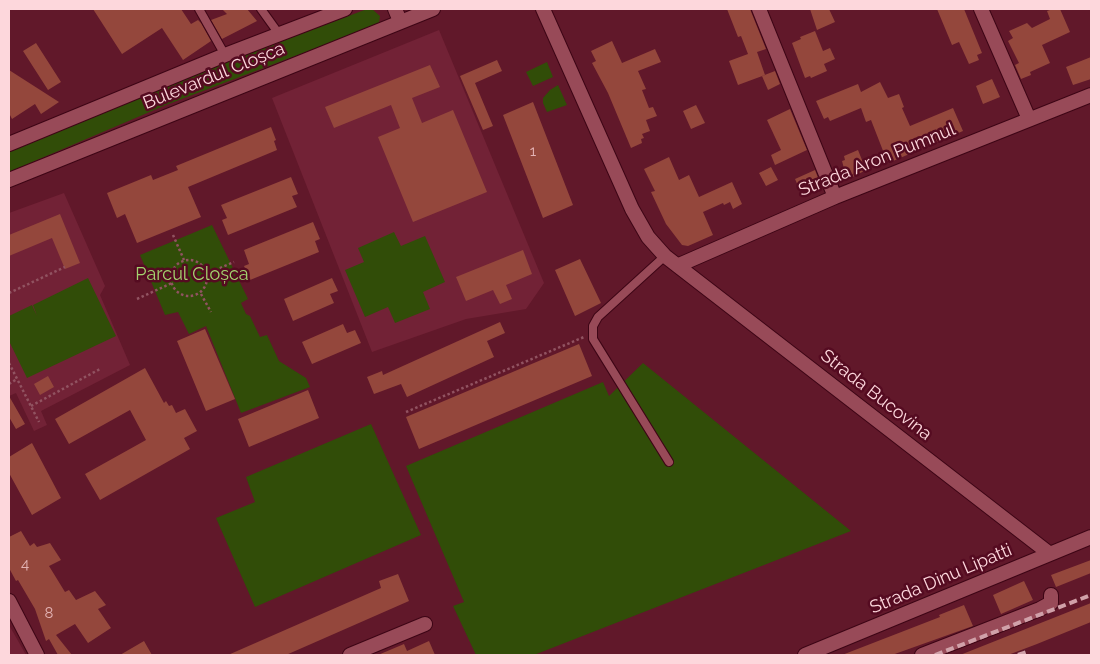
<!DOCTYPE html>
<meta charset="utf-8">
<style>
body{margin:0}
#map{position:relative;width:1100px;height:664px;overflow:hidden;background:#61182a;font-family:Raleway,sans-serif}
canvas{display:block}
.frame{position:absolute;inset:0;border:10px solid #fdd7dc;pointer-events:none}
</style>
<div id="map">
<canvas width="1100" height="664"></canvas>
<div class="frame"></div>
</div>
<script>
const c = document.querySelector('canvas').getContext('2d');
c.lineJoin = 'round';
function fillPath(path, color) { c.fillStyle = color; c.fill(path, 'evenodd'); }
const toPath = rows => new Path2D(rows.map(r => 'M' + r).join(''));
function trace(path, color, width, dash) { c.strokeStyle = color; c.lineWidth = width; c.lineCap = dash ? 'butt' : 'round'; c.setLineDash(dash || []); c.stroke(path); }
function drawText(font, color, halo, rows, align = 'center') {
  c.font = font + ' Raleway,sans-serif'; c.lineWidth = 5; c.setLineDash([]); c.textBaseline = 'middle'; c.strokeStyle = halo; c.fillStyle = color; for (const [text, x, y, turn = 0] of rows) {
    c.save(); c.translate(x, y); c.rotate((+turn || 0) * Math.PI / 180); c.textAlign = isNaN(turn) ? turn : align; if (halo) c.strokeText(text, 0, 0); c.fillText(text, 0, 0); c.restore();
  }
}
const built = toPath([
 [439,30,544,283,526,309,466,319,372,352,272,98],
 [64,193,105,286,100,295,130,365,41,411,47,425,34,431,16,393,9,396,9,213],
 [9,625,26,655,9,655]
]);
const green = toPath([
 [367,9,372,9,380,16,379,23,374,26,166,105,9,172,9,150,140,95],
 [547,62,553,77,533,86,526,72],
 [558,85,567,105,547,112,543,103,543,98,550,90],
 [212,225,248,299,241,303,246,314,250,316,260,337,267,335,279,361,306,378,310,387,241,413,206,326,189,334,178,312,165,315,140,255],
 [394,232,401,246,425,236,445,282,423,292,430,309,395,323,388,307,365,317,345,270,364,262,358,248],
 [88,278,116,336,27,378,9,341,9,316,32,305,37,316,33,305],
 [643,363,851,531,534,655,476,655,453,606,464,602,406,466,603,382,609,396],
 [371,424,421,535,255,607,216,518,255,502,246,477]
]);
const building = toPath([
 [93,9,181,9,191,24,198,20,201,23,211,41,183,60,162,28,122,54],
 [222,9,247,9,257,21,222,39,211,20,227,14],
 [727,9,750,9,766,49,757,52,765,75,738,85,729,61,748,54,741,36,738,37],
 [810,9,829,9,835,22,817,30],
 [937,9,964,9,982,53,977,55,979,60,969,64,959,42,952,45],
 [1053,9,1060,9,1070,32,1042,45,1050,63,1030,72,1031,75,1021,79,1015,65,1019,63,1008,41,1013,38,1009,31,1027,23,1032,28,1050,19,1047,11],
 [815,31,823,51,830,48,835,59,824,64,827,71,811,78,810,76,805,78,792,43,801,39,800,37],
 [612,41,622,63,655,49,661,62,638,71,646,89,642,90,649,108,653,107,657,116,646,120,650,131,642,134,644,138,641,139,642,143,631,148,608,93,592,63,596,61,591,51],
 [36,43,61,82,48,90,23,51],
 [1091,57,1091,79,1073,85,1066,67],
 [497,60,502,71,475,83,493,126,483,130,460,76],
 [430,65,440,87,412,98,422,123,453,110,487,192,413,222,378,137,400,128,391,105,334,128,325,107],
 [9,70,59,102,41,114,35,104,12,119,9,113],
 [775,71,780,84,768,90,762,76],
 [992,79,1000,97,983,104,976,86],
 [880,82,888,98,899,94,904,107,902,108,910,126,953,108,963,131,893,161,892,159,887,161,871,120,866,122,861,108,830,121,828,117,824,119,816,101,858,84,861,92],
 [533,102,573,205,543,218,503,115],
 [696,105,705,123,691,129,683,111],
 [790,109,807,150,775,165,771,155,781,150,767,120],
 [271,127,276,140,274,141,277,150,188,187,201,217,137,243,125,214,117,218,107,193,151,175,153,180,178,170,176,166],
 [858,150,866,170,847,180,842,161,845,160,844,156],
 [669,157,679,180,689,175,699,197,732,182,742,204,733,209,730,202,724,205,723,203,703,212,713,235,688,246,682,245,666,224,651,192,655,191,644,169],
 [771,167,778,180,766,186,759,173],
 [815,170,822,188,803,197,795,179],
 [291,177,298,194,292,196,297,207,228,235,222,220,227,218,221,205],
 [60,214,80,263,65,269,52,238,9,256,9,235],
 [313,222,320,239,315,241,319,252,250,280,244,266,249,264,244,250],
 [523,250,532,274,506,285,512,299,500,304,493,290,466,301,456,277],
 [580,259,601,303,575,316,555,270],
 [332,278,338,291,330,294,334,303,293,321,284,299],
 [500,322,505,333,487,341,494,357,407,397,401,384,374,394,367,377,382,371,383,375],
 [343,324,347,333,355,330,361,343,312,364,302,342],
 [205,329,235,399,206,411,177,341],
 [579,344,592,376,419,449,406,417],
 [145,368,164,403,166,401,169,406,172,405,176,413,185,409,197,431,184,438,190,449,100,500,85,474,146,440,130,410,69,444,55,419],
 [48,376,54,387,40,395,34,384],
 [308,390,319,418,249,447,238,419],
 [9,396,25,424,16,429,9,417],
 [32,443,61,498,32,515,9,473,9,457],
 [21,531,30,546,34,543,37,547,50,543,61,560,49,566,65,592,69,590,76,600,95,591,106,605,98,609,111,628,88,643,75,624,56,635,72,655,58,655,49,639,46,641,35,609,18,580,16,581,9,568,9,537],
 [1091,560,1091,573,1056,587,1051,575],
 [398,574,409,601,286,655,228,655,381,588,379,581],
 [1024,581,1033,600,1001,614,993,595],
 [1091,603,1091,622,1037,644,1008,655,960,655],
 [964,605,973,626,892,655,842,655,940,617,939,615],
 [144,641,152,655,120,655],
 [429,641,435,655,378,655,404,644,407,651]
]);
const path = toPath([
 [173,235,184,260],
 '171 278a18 18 0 1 1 36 0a18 18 0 1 1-36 0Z',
 [206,274,234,262],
 [9,293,65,267],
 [201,294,211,312],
 [137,299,172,283],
 [9,363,39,422],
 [9,384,17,379],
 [31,406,100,369],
 [406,412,584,337]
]);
const service = toPath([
 [199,9,225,55],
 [261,9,279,34],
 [665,256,598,317,593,326,593,339,669,462]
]);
const minor = toPath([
 [395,9,400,21],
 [543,9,632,209,648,237,656,246,665,256,1050,554],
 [759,9,835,197],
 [981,9,1029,119],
 [679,265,835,197,1091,95],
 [9,601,37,655],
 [350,655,425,624],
 [805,655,1091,537],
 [922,655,1040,609,1051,603,1051,595]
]);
const secondary = toPath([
 [9,144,225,55,345,9],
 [9,180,433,9]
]);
const rail = toPath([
 [935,655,1091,595],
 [1018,655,1027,652]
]);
const numberNames = [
 ["1",533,151],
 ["4",25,564],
 ["8",49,613]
];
const streetNames = [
 ["Bulevardul Cloșca",214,76,-22],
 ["Strada Aron Pumnul",877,160,-22],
 ["Strada Bucovina",876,395,38],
 ["Strada Dinu Lipatti",941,579,-23]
];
const parkNames = [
 ["Parcul Cloșca",192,275]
];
fillPath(built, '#722236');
fillPath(green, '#314d08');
fillPath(building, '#94473c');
trace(service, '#3d0515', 10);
trace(minor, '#3d0515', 16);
trace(secondary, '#3d0515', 16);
trace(path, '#915361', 2.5, [2.5, 2.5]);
trace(service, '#984a58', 8);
trace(minor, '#984a58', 14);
trace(secondary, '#984a58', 14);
trace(rail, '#d0a1a9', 4, [8, 4]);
drawText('15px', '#e3b3b4', null, numberNames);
drawText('18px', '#fdd7dc', '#550b21', streetNames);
drawText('18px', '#a4d46f', '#550b21', parkNames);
</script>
